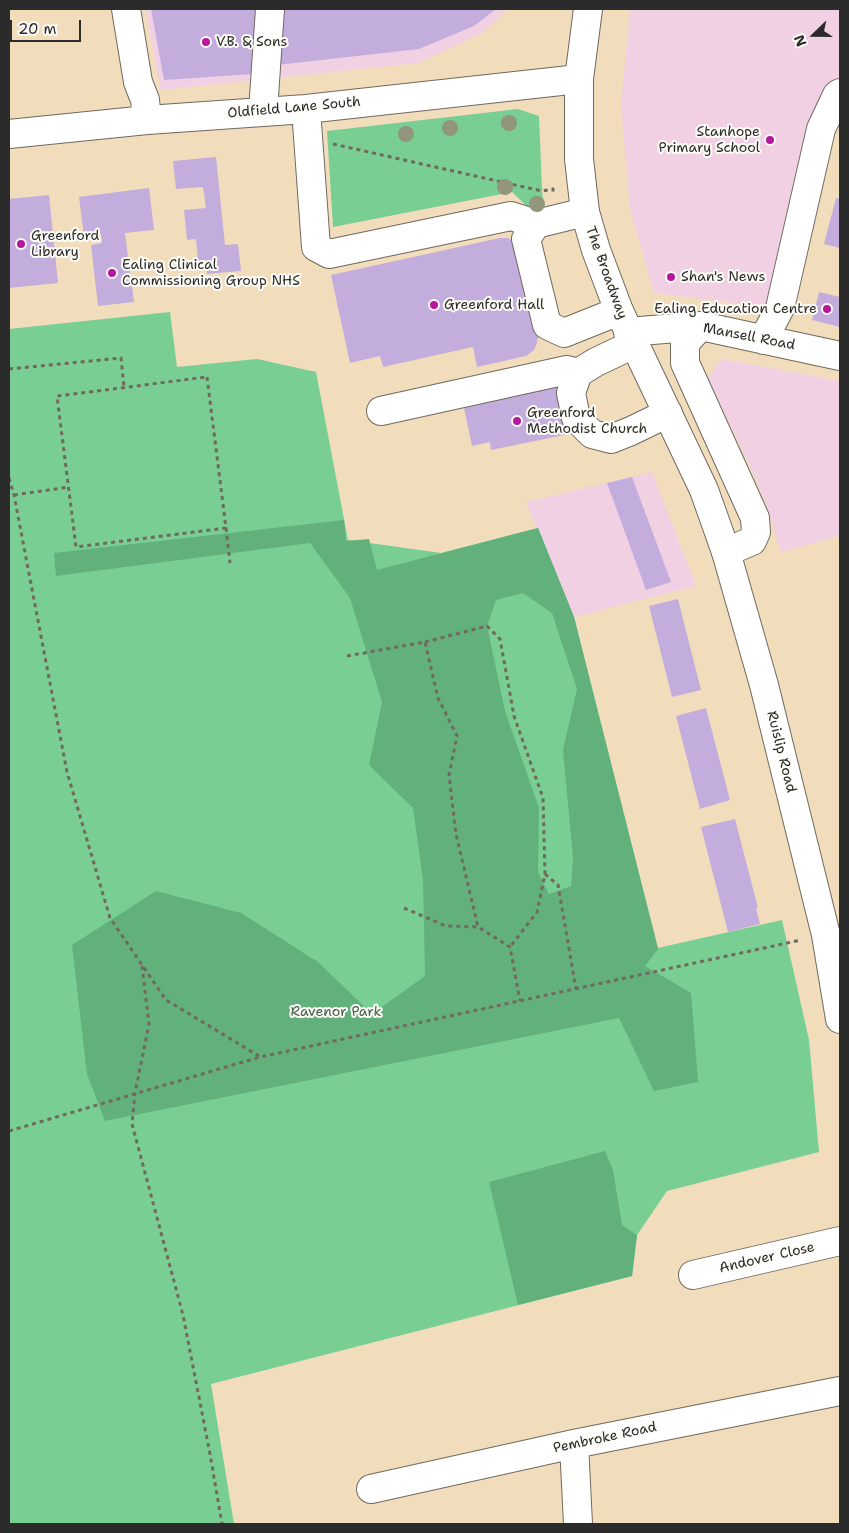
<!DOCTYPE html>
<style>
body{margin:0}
#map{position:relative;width:849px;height:1533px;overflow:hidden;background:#f1ddbc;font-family:"Shantell Sans",sans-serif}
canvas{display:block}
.frame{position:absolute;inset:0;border:10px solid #2b2b2b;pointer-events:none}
.north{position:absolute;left:789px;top:10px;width:50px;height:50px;-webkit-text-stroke:4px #fdfcf7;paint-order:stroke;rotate:248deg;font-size:14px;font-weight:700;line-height:20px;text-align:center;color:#2b2b2b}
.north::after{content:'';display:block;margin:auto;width:18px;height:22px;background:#2b2b2b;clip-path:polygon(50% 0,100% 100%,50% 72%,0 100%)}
.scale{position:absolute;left:10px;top:20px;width:71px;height:22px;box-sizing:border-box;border:2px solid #2b2b2b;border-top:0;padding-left:6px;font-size:15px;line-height:18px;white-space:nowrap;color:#2b2b2b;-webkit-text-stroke:4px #fdfcf7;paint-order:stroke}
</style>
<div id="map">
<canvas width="849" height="1533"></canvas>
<div class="frame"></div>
<div class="north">N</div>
<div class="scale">20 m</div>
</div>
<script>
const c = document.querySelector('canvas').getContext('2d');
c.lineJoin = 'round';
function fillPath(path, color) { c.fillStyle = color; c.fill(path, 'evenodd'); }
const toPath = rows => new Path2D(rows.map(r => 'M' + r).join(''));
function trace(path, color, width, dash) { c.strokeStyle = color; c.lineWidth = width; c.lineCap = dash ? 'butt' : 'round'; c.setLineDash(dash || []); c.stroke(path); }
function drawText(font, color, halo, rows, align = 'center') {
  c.font = font + ' "Shantell Sans",sans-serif'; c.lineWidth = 4; c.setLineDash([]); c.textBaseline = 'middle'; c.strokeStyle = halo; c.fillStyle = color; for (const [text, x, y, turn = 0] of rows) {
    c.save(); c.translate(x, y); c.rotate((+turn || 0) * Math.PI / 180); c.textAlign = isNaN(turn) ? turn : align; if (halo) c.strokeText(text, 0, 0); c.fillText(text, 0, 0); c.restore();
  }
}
const built = toPath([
 [145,9,508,9,482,33,418,63,161,90],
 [630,9,840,9,840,113,834,112,789,310,654,293,630,209,621,105],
 [722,359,840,381,840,536,781,552,769,512,753,473,729,422,704,383],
 [652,472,696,586,574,617,526,502]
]);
const green = toPath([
 [518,109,539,116,542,191,545,213,536,215,512,192,333,227,327,131],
 [170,312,177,367,257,359,316,372,348,540,441,553,538,528,574,617,658,948,782,920,809,1040,819,1152,667,1191,637,1235,632,1276,211,1384,234,1524,9,1524,9,329]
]);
const forest = toPath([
 [344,520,346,541,369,539,377,570,538,528,574,617,658,949,645,966,691,993,698,1082,654,1091,619,1018,105,1121,87,1074,72,945,156,891,241,913,318,962,372,1014,425,976,423,880,413,808,369,765,382,702,350,598,310,543,56,576,54,553],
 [523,593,552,613,577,689,563,750,573,858,571,886,549,894,538,872,539,808,505,711,487,626,496,600],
 [605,1151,613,1170,622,1225,637,1235,632,1276,518,1305,489,1182]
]);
const building = toPath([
 [151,9,256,9,253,74,164,80],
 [281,9,496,9,474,26,419,49,277,65],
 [216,157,225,245,238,244,241,271,207,274,206,260,198,261,196,239,187,240,184,210,206,208,203,187,176,189,173,161],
 [149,188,154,230,125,233,134,302,98,306,91,245,102,243,101,234,84,236,79,197],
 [49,195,58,283,9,288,9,199],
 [836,198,840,199,840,248,824,244],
 [500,238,508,238,516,243,520,250,538,335,537,343,534,350,526,356,477,367,473,347,383,367,380,356,350,363,331,275],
 [819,292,840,297,840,327,812,320],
 [558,381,569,434,491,450,490,442,472,446,464,408,482,404,481,397],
 [632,477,671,582,646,590,607,483],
 [678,599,701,690,672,697,649,606],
 [706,708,730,800,700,809,676,716],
 [735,819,758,908,756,909,760,924,728,932,701,827]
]);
const path = toPath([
 [333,144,542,191,553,189,553,193],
 [9,369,121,358,124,387],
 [207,377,226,528,76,547,57,396,207,377],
 [9,478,14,495,67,772,110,918,166,1000,259,1056],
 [14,495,69,487],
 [226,528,230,563],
 [425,642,487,626,500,639,514,716,543,798,545,874,537,912,510,947],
 [347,656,425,642,438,698,457,736,449,775,456,834,478,927],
 [545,874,558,885,576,989],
 [404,908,446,926,478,927,510,947,520,1001],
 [142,966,149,1024,135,1093,132,1124,183,1315,210,1454,222,1524],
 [9,1131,260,1057,801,940]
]);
const minor = toPath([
 [126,9,138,82,145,100,147,120],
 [306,109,316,247,329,254,511,216,536,224],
 [263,111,270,9],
 [9,134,147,120,306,109,579,79],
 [585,212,536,224,526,239,547,325,564,333,619,311],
 [701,326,685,343,685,363,755,518,756,532,752,541,726,552],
 [628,332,701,326,840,356],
 [763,340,780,308,821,129,837,95,840,93],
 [634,344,596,362,578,373,571,393,576,418,592,434,611,439,631,431,668,413],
 [381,411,567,370,578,373],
 [693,1275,840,1241],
 [574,1444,578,1524],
 [371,1489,574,1444,840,1391]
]);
const major = toPath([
 [588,9,579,79,579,159,585,212,596,250,619,311,704,490,726,552,764,685,826,935,840,1019]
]);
const trees = [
 [509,123],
 [450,128],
 [406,134],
 [505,187],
 [537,204]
];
const markers = [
 [206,42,5,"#b5179e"],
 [770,140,5,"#b5179e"],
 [21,244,5,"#b5179e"],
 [112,273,5,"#b5179e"],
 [671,277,5,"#b5179e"],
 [434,305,5,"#b5179e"],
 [827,309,5,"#b5179e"],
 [517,421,5,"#b5179e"]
];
const poiNames = [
 ["V.B. & Sons",216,42],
 ["Stanhope",760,132,"right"],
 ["Primary School",760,148,"right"],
 ["Greenford",31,236],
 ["Library",31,252],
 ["Ealing Clinical",122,265],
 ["Commissioning Group NHS",122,281],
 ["Shan's News",681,277],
 ["Greenford Hall",444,305],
 ["Ealing Education Centre",817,309,"right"],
 ["Greenford",527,413],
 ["Methodist Church",527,429]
];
const streetNames = [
 ["Oldfield Lane South",294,108,-5],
 ["The Broadway",606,273,70],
 ["Mansell Road",749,337,11],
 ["Ruislip Road",781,752,76],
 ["Andover Close",767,1258,-13],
 ["Pembroke Road",605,1438,-12]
];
const parkNames = [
 ["Ravenor Park",336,1012]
];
fillPath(built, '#f1d0e4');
fillPath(green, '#78ce93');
fillPath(forest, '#62b17d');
fillPath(building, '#c2addd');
trace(minor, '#70695e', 30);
trace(major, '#70695e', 30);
trace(path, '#70695e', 3, [4, 4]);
trace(minor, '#fff', 28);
trace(major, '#fff', 28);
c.fillStyle = '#91967d';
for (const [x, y] of trees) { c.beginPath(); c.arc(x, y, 8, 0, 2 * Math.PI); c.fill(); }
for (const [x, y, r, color] of markers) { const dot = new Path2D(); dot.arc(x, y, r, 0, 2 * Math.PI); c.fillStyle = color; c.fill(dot); trace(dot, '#fdfcf7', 2); }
drawText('14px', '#2b2b2b', '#fdfcf7', poiNames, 'left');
drawText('14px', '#2b2b2b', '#fdfcf7', streetNames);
drawText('14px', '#425c4a', '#fdfcf7', parkNames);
</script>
